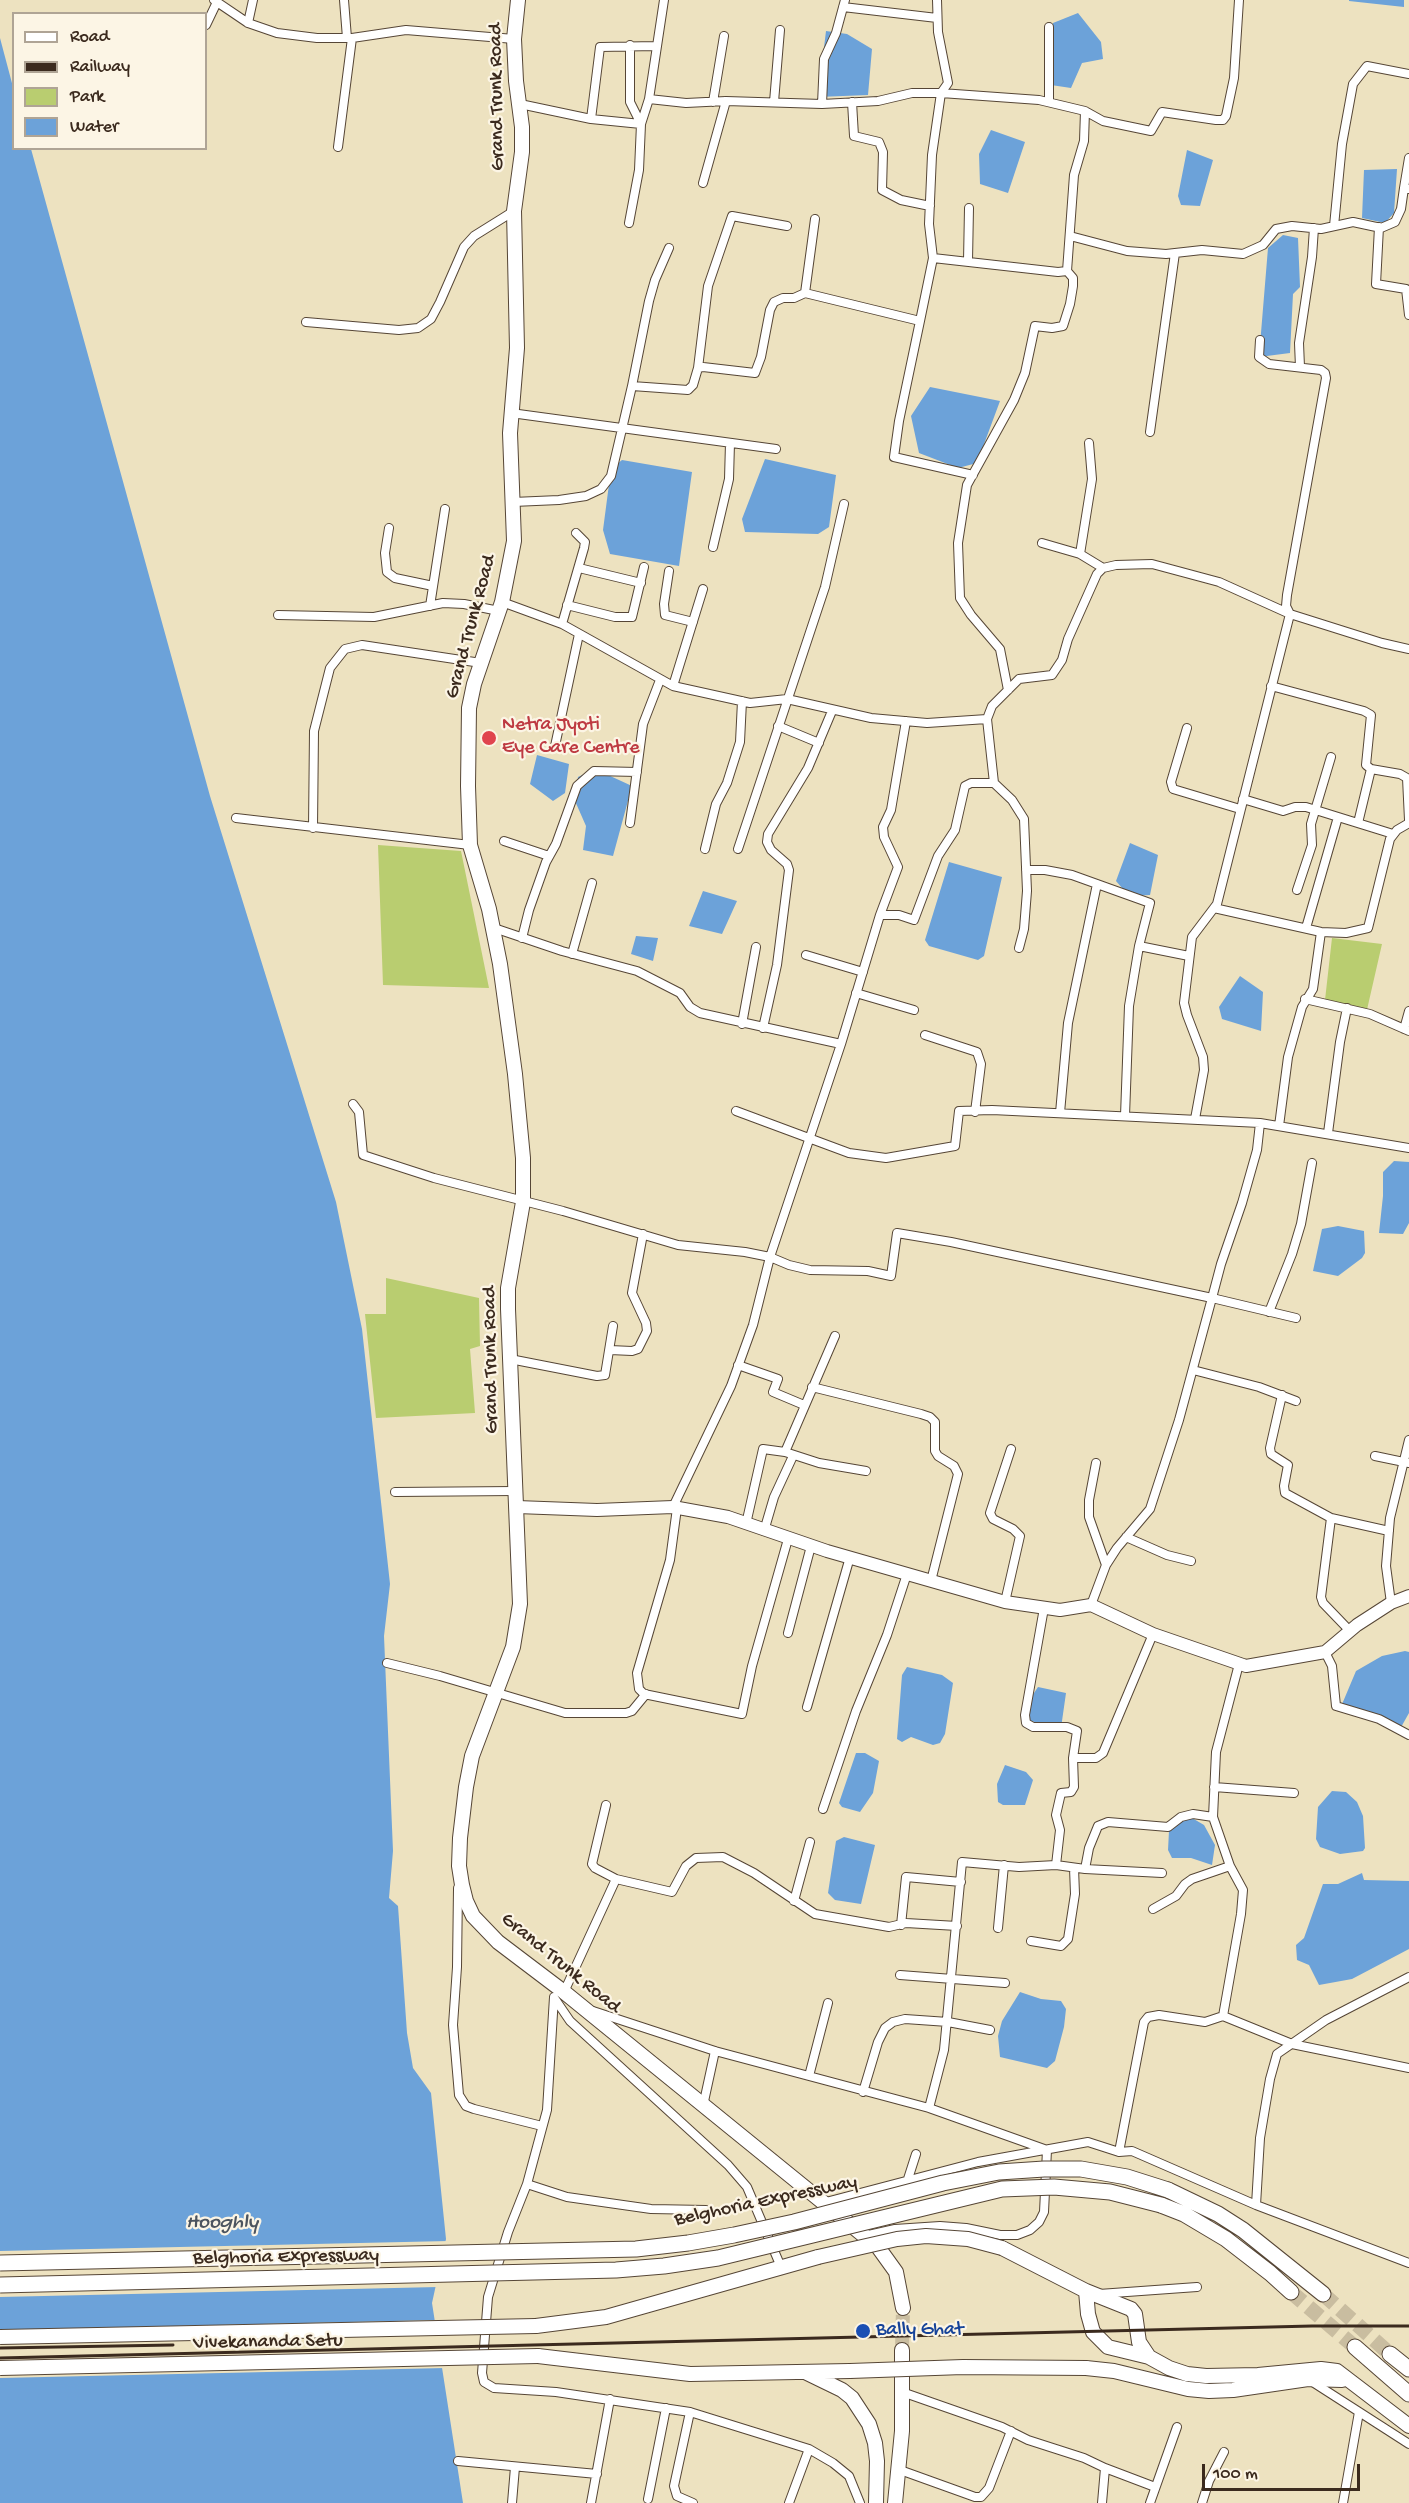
<!DOCTYPE html>
<style>
body{margin:0}
#map{position:relative;width:1409px;height:2503px;overflow:hidden;background:#ede2c0;font-family:"Gochi Hand",sans-serif}
canvas{display:block}
.legend{position:absolute;left:12px;top:12px;width:195px;height:138px;box-sizing:border-box;background:#fcf5e5;border:2px solid #afa495;margin:0;padding:8px 10px;list-style:none;font-size:18px;color:#3b2a1e}
.legend li{display:flex;align-items:center;gap:12px;height:30px}
.legend b{width:30px;border:2px solid #afa495}
.scale{position:absolute;left:1202px;top:2464px;width:158px;height:27px;box-sizing:border-box;border:3px solid #3b2a1e;border-top:0;padding-left:8px;font-size:18px;line-height:21px;white-space:nowrap;color:#3b2a1e;-webkit-text-stroke:4px #fcf5e5;paint-order:stroke}
</style>
<div id="map">
<canvas width="1409" height="2503"></canvas>
<ul class="legend">
<li><b style="height:8px;background:#fff"></b>Road</li>
<li><b style="height:8px;background:#3b2a1e"></b>Railway</li>
<li><b style="height:16px;background:#b9cd70"></b>Park</li>
<li><b style="height:16px;background:#6ca2d9"></b>Water</li>
</ul>
<div class="scale">100 m</div>
</div>
<script>
const c = document.querySelector('canvas').getContext('2d');
c.lineJoin = 'round';
function fillPath(path, color) { c.fillStyle = color; c.fill(path, 'evenodd'); }
const toPath = rows => new Path2D(rows.map(r => 'M' + r).join(''));
function trace(path, color, width, dash) { c.strokeStyle = color; c.lineWidth = width; c.lineCap = dash ? 'butt' : 'round'; c.setLineDash(dash || []); c.stroke(path); }
function drawText(font, color, halo, rows, align = 'center') {
  c.font = font + ' "Gochi Hand",sans-serif'; c.lineWidth = 4.5; c.setLineDash([]); c.textBaseline = 'middle'; c.strokeStyle = halo; c.fillStyle = color; for (const [text, x, y, turn = 0] of rows) {
    c.save(); c.translate(x, y); c.rotate((+turn || 0) * Math.PI / 180); c.textAlign = isNaN(turn) ? turn : align; if (halo) c.strokeText(text, 0, 0); c.fillText(text, 0, 0); c.restore();
  }
}
const green = toPath([
 [378,845,461,851,489,988,383,985],
 [1332,938,1382,944,1366,1014,1325,1000],
 [386,1278,479,1298,480,1346,470,1349,475,1413,376,1418,365,1314,386,1314]
]);
const water = toPath([
 [1404,0,1404,7,1349,1,1349,0],
 [1078,13,1101,42,1103,59,1082,63,1071,88,1051,85,1053,23],
 [826,31,847,34,872,49,868,95,818,97],
 [0,38,13,87,14,148,31,149,210,796,336,1202,362,1329,390,1584,384,1636,393,1851,389,1898,398,1906,407,2033,413,2068,431,2093,446,2239,432,2303,463,2503,0,2503],
 [991,130,1025,142,1008,193,980,184,979,154],
 [1187,150,1213,160,1200,206,1181,205,1178,196],
 [1397,169,1394,213,1385,223,1362,218,1364,170],
 [1283,235,1298,238,1300,287,1293,294,1290,353,1259,357,1268,248],
 [930,387,1000,401,977,463,958,468,919,453,911,416],
 [765,459,836,475,829,527,818,534,745,532,742,519],
 [622,460,692,472,679,566,610,554,603,530,611,469],
 [537,755,569,764,565,793,553,801,530,784],
 [595,769,632,786,613,856,583,850,586,826,575,801,578,777],
 [1130,843,1158,855,1150,895,1129,896,1116,881],
 [949,862,1002,877,984,956,978,960,929,946,925,940],
 [703,891,737,901,722,934,689,926],
 [636,936,658,938,653,961,631,954],
 [1240,976,1263,992,1261,1031,1222,1019,1219,1007],
 [1394,1161,1409,1162,1409,1223,1403,1234,1379,1233,1383,1196,1383,1172],
 [1338,1226,1364,1231,1365,1253,1362,1258,1338,1276,1313,1271,1322,1229],
 [1405,1651,1409,1652,1409,1713,1400,1729,1340,1709,1356,1671,1382,1656],
 [907,1667,942,1675,953,1683,945,1734,940,1743,933,1745,911,1737,902,1742,897,1739,902,1675],
 [1038,1687,1066,1693,1061,1728,1026,1720,1028,1702],
 [856,1753,865,1753,879,1761,873,1793,860,1812,842,1807,839,1803],
 [1005,1765,1026,1772,1033,1780,1025,1805,1003,1805,998,1802,997,1784],
 [1332,1791,1346,1792,1357,1802,1363,1816,1365,1848,1363,1851,1340,1854,1320,1847,1316,1839,1318,1807],
 [1192,1818,1204,1825,1215,1845,1212,1865,1191,1858,1172,1858,1168,1850,1169,1831,1175,1820],
 [844,1837,875,1845,861,1904,835,1900,828,1893,836,1841],
 [1362,1873,1364,1880,1409,1881,1409,1949,1352,1979,1319,1985,1309,1965,1297,1960,1296,1945,1304,1938,1323,1884,1338,1884],
 [1020,1992,1041,1999,1061,2001,1066,2009,1064,2027,1055,2061,1047,2068,1000,2057,998,2036,1002,2021]
]);
const pier = toPath([
 [449,2241,438,2287,0,2297,0,2251],
 [437,2320,445,2368,0,2378,0,2330]
]);
const primaryTunnel = toPath([
 [902,2350,903,2308]
]);
const highwayTunnel = toPath([
 [1291,2292,1355,2347],
 [1323,2294,1390,2354]
]);
const street = toPath([
 [214,0,248,23,277,33,317,38,352,38,406,30,514,39],
 [344,0,347,38],
 [843,7,937,18],
 [248,23,253,0],
 [206,25,217,2],
 [649,99,664,0],
 [713,102,724,36],
 [774,102,780,30],
 [852,102,854,136,879,142,883,152,882,190,901,200,930,206],
 [1049,102,1049,27],
 [520,104,591,119,641,124,649,99,686,103,726,101,822,104,878,101,912,93,941,93,1039,100,1085,111,1103,121,1151,131,1162,112,1216,120,1223,120,1226,116,1234,78,1239,0],
 [822,104,824,59,836,33,845,0],
 [591,119,600,47,656,46],
 [338,147,352,38],
 [703,183,726,101],
 [1404,188,1409,158],
 [629,223,639,170,641,124,630,102,630,45],
 [1334,226,1342,144,1353,84,1367,66,1409,74],
 [1379,227,1376,284,1406,289,1409,315],
 [1070,236,1127,251,1166,254,1202,250,1243,254,1263,245,1276,229,1292,226,1321,229,1353,222,1381,228,1395,222,1401,209,1404,188,1409,189],
 [933,258,1058,272,1067,271,1074,175,1084,141,1085,111],
 [968,261,969,208],
 [805,293,815,219],
 [920,321,899,421,894,457,973,475],
 [306,322,399,330,418,328,431,319,440,302,464,247,474,236,514,211],
 [1300,367,1299,343,1312,257,1314,228],
 [698,368,708,286,732,216,787,226],
 [632,386,649,301,655,280,669,248],
 [511,413,776,449],
 [1150,432,1175,253],
 [1089,443,1092,479,1080,554,1103,568],
 [513,502,559,500,586,496,601,489,611,476,632,386,688,390,693,385,698,368,703,367,755,373,761,357,770,310,774,302,783,298,794,298,805,293,920,321,933,258,929,224,932,155,941,93,948,83,938,32,937,0],
 [389,528,385,553,387,572,395,578,433,586],
 [1042,543,1080,554],
 [713,547,729,479,730,443],
 [579,568,641,583],
 [669,571,664,604,665,615,693,622],
 [502,602,562,624,673,686,750,703,787,699,871,718,927,723,987,719,992,706,1019,679,1052,675,1062,660,1068,639,1097,574,1103,568,1116,565,1152,564,1219,582,1290,614,1382,643,1409,649],
 [567,605,615,617,632,617,644,567],
 [430,606,445,509],
 [278,615,374,617,443,603,464,604,499,611],
 [562,624,584,548,585,542,576,533],
 [673,686,703,589],
 [1271,686,1364,711,1371,715,1366,765,1371,769,1400,774,1407,778,1409,820],
 [1008,690,1000,649,971,615,960,598,958,543,967,485,1014,400,1025,373,1035,326,1052,328,1063,326,1070,304,1073,286,1073,278,1067,271],
 [987,719,994,783,1012,800,1024,819,1027,891,1024,929,1019,948],
 [778,726,819,743],
 [1187,728,1171,782,1173,789,1240,809],
 [555,746,579,634],
 [1243,799,1283,811,1295,807,1306,807,1393,834],
 [236,818,470,845],
 [630,823,643,724,660,680],
 [1358,823,1371,769],
 [313,828,314,731,330,668,345,649,362,645,481,663],
 [504,841,549,856],
 [705,849,716,804,727,783,740,742,742,701],
 [738,849,825,587,844,504],
 [1026,870,1045,870,1072,875,1150,903,1139,946,1189,956],
 [1297,890,1312,845,1311,824,1331,757],
 [1214,908,1321,932,1346,933,1368,928,1390,839,1397,830,1409,823],
 [880,915,898,867,884,837,883,827,891,810,906,721],
 [494,928,562,951,637,971,680,993,690,1007,700,1013,841,1044],
 [1306,928,1338,817],
 [522,938,529,910,546,862,556,844,577,786,594,771,637,772],
 [572,954,592,883],
 [806,955,863,972],
 [856,993,914,1010],
 [1305,999,1370,1014,1409,1031],
 [742,1024,756,947],
 [763,1028,777,965,789,870,787,864,771,850,767,842,768,834,808,768,832,711],
 [1404,1029,1409,1011],
 [925,1035,977,1052,981,1064,975,1112],
 [353,1104,359,1112,363,1155,434,1178,563,1211,678,1245,745,1252,770,1257,789,1265,810,1270,868,1271,891,1276,897,1233,951,1242,1212,1298,1179,1420,1150,1509,1117,1548,1106,1565,1091,1605],
 [736,1111,849,1153,886,1158,955,1146,959,1111,992,1110,1260,1123,1409,1148],
 [1060,1113,1068,1023,1097,884],
 [1125,1116,1129,1006,1139,946],
 [1195,1119,1204,1070,1203,1057,1187,1015,1184,1003,1192,937,1217,904,1290,614,1286,606,1287,595,1326,378,1325,373,1321,370,1269,364,1259,357,1260,340],
 [1260,1123,1257,1150,1242,1203,1221,1264,1212,1298,1296,1318],
 [1279,1126,1288,1057,1302,1007,1313,989,1321,932],
 [1328,1133,1340,1042,1347,1008],
 [1269,1312,1292,1254,1301,1224,1312,1163],
 [610,1350,632,1351,638,1349,647,1331,646,1323,632,1293,643,1234],
 [510,1359,597,1376,605,1375,613,1326],
 [738,1365,778,1379,773,1392,804,1405],
 [1193,1370,1259,1387,1296,1401],
 [812,1387,921,1414,930,1417,935,1422,935,1451,938,1456,954,1466,958,1474,931,1581],
 [1282,1395,1270,1448,1271,1454,1288,1465,1284,1486,1285,1493,1331,1518,1389,1531],
 [785,1452,835,1336],
 [1375,1456,1409,1463],
 [1096,1463,1089,1500,1089,1517,1106,1565],
 [395,1492,515,1491],
 [673,1507,731,1386,753,1325,770,1257,841,1044,880,915,899,915,914,920,938,856,955,830,965,786,971,783,994,783],
 [677,1508,670,1560,637,1673,639,1689,644,1694,742,1714,752,1666,788,1539],
 [1331,1518,1321,1597,1323,1603,1349,1630],
 [746,1524,763,1449,785,1452,819,1463,866,1471],
 [764,1531,774,1497,793,1456],
 [1126,1537,1167,1555,1191,1561],
 [1005,1602,1020,1536,1013,1529,993,1519,990,1513,1011,1449],
 [1391,1603,1386,1566,1390,1518,1409,1440],
 [1044,1608,1025,1715,1026,1723,1033,1727,1067,1727,1077,1731,1073,1758,1074,1787,1071,1792,1061,1793,1056,1815,1060,1830,1056,1865],
 [788,1633,811,1546],
 [1325,1652,1332,1666,1336,1706,1379,1719,1409,1735],
 [387,1663,440,1676,565,1713,626,1713,632,1711,646,1694],
 [807,1707,850,1557],
 [1073,1758,1096,1758,1103,1753,1153,1634],
 [1214,1787,1294,1793],
 [606,1805,592,1864,595,1868,616,1879],
 [823,1809,856,1711,887,1635,907,1574],
 [1085,1869,1162,1873],
 [458,1888,457,1967,453,2025,459,2095,466,2106,474,2109,542,2126],
 [794,1901,810,1842],
 [1153,1909,1176,1896,1185,1884,1192,1879,1230,1866],
 [901,1925,906,1877,961,1882],
 [998,1928,1004,1865],
 [1031,1941,1061,1946,1068,1939,1075,1894,1074,1868],
 [900,1975,1005,1983],
 [564,1992,616,1879,672,1892,686,1866,696,1858,723,1857,754,1873,815,1914,889,1927,906,1923,957,1926],
 [554,1997,547,2110,527,2184,508,2232,488,2297,482,2373,484,2382,494,2388,556,2392,690,2412,809,2449,833,2463,849,2476,860,2503],
 [555,1999,570,2021,728,2165,747,2187,781,2267],
 [593,2011,715,2051,929,2108,1047,2150,1044,2212,1039,2222,1030,2230,1017,2235,1000,2235,966,2228,940,2226,895,2229,864,2236],
 [1223,2016,1292,2044,1409,2068],
 [809,2076,828,2003],
 [863,2092,878,2042,885,2028,893,2022,905,2019,948,2022,990,2030],
 [703,2106,715,2051],
 [929,2108,944,2050,962,1862,1019,1867,1056,1865,1085,1869,1089,1848,1098,1826,1108,1822,1168,1827,1181,1817,1193,1814,1213,1817],
 [1119,2152,1144,2022,1148,2017,1159,2015,1205,2022,1223,2016,1241,1914,1243,1890,1230,1866,1213,1817,1216,1752,1239,1664],
 [907,2182,916,2154],
 [527,2184,567,2197,651,2209,706,2210],
 [822,2203,978,2162,1088,2142,1119,2152,1132,2151,1256,2205,1409,2263],
 [1256,2205,1260,2138,1270,2079,1277,2054,1326,2020,1409,1977],
 [1099,2294,1197,2287],
 [1311,2381,1409,2444],
 [902,2392,1002,2427,1028,2440,1084,2458,1105,2468,1102,2503],
 [690,2412,674,2486,677,2496,693,2503],
 [458,2461,597,2474],
 [1105,2468,1155,2487],
 [900,2470,975,2497,981,2497,989,2488,1011,2431],
 [648,2499,666,2408],
 [512,2503,515,2467],
 [591,2503,610,2399],
 [789,2503,809,2449],
 [1150,2503,1177,2427],
 [1202,2503,1209,2481,1224,2452],
 [1343,2503,1359,2412]
]);
const secondary = toPath([
 [517,1507,597,1510,673,1507,728,1517,827,1551,1005,1602,1060,1610,1091,1605,1153,1634,1246,1666,1325,1652,1357,1625,1391,1603,1409,1596]
]);
const primary = toPath([
 [518,0,514,39,516,81,522,127,522,152,514,211,517,348,510,433,514,541,502,602,474,684,469,708,468,786,470,845,489,909,500,964,515,1074,523,1158,523,1202,508,1288,508,1309,520,1604,513,1647,472,1756,466,1787,460,1838,459,1866,462,1885,466,1901,473,1916,498,1942,564,1992,878,2247,896,2272,903,2308],
 [1002,2248,1086,2291,1131,2309,1135,2314,1139,2342,1149,2357],
 [1086,2291,1088,2314,1093,2332,1108,2347,1149,2357,1169,2368,1187,2374,1206,2376,1258,2375,1321,2369,1337,2371,1409,2426],
 [536,2326,606,2317,818,2257],
 [538,2356,690,2374,850,2371],
 [1086,2368,1114,2371,1188,2389,1209,2391,1233,2390,1308,2379,1342,2380],
 [807,2373,842,2390,852,2398,869,2424,875,2443,877,2461,876,2503],
 [895,2503,902,2431,902,2350]
]);
const highway = toPath([
 [1168,2190,1218,2214,1243,2230,1323,2294],
 [1161,2205,1184,2214,1226,2239,1270,2273,1291,2292],
 [1355,2347,1409,2394],
 [1390,2354,1409,2369]
]);
const rail = toPath([
 [0,2348,173,2345],
 [0,2358,1312,2326,1409,2326]
]);
const primaryBridge = toPath([
 [818,2257,897,2239,926,2236,968,2239,1002,2248],
 [0,2337,536,2326],
 [0,2368,538,2356],
 [850,2371,963,2367,1086,2368]
]);
const highwayBridge = toPath([
 [0,2263,636,2249,688,2243,734,2235,794,2222,943,2183,999,2172,1044,2169,1081,2169,1127,2177,1168,2190],
 [0,2285,616,2270,664,2266,718,2258,1002,2189,1054,2187,1110,2192,1161,2205]
]);
const markers = [
 [489,738,8,"#e0444e"],
 [863,2331,8,"#1a4fb4"]
];
const streetNames = [
 ["Grand Trunk Road",498,97,-91],
 ["Grand Trunk Road",472,627,-75],
 ["Grand Trunk Road",492,1360,-91],
 ["Grand Trunk Road",560,1964,39],
 ["Belghoria Expressway",766,2202,-12],
 ["Belghoria Expressway",286,2258,-1],
 ["Vivekananda Setu",268,2343,-1]
];
const healthNames = [
 ["Netra Jyoti",502,726],
 ["Eye Care Centre",502,749]
];
const transitNames = [
 ["Bally Ghat",876,2331]
];
const waterNames = [
 ["Hooghly",222,2224]
];
fillPath(green, '#b9cd70');
fillPath(water, '#6ca2d9');
fillPath(pier, '#ede2c0');
trace(primaryTunnel, '#c9bda0', 14, [14, 7]);
trace(highwayTunnel, '#c9bda0', 15, [15, 8]);
trace(street, '#564636', 10);
trace(secondary, '#564636', 14);
trace(primary, '#564636', 16);
trace(highway, '#564636', 17);
trace(street, '#fff', 8);
trace(secondary, '#fff', 12);
trace(primary, '#fff', 14);
trace(highway, '#fff', 15);
trace(rail, '#3b2a1e', 3);
trace(primaryBridge, '#564636', 16, []);
trace(highwayBridge, '#564636', 17, []);
trace(primaryBridge, '#fff', 14);
trace(highwayBridge, '#fff', 15);
for (const [x, y, r, color] of markers) { const dot = new Path2D(); dot.arc(x, y, r, 0, 2 * Math.PI); c.fillStyle = color; c.fill(dot); trace(dot, '#fcf5e5', 2); }
drawText('20px', '#3b2a1e', '#fcf5e5', streetNames);
drawText('20px', '#be3a42', '#fcf5e5', healthNames, 'left');
drawText('20px', '#164399', '#fcf5e5', transitNames, 'left');
drawText('italic 21px', '#4c545f', '#fcf5e5', waterNames);
</script>
